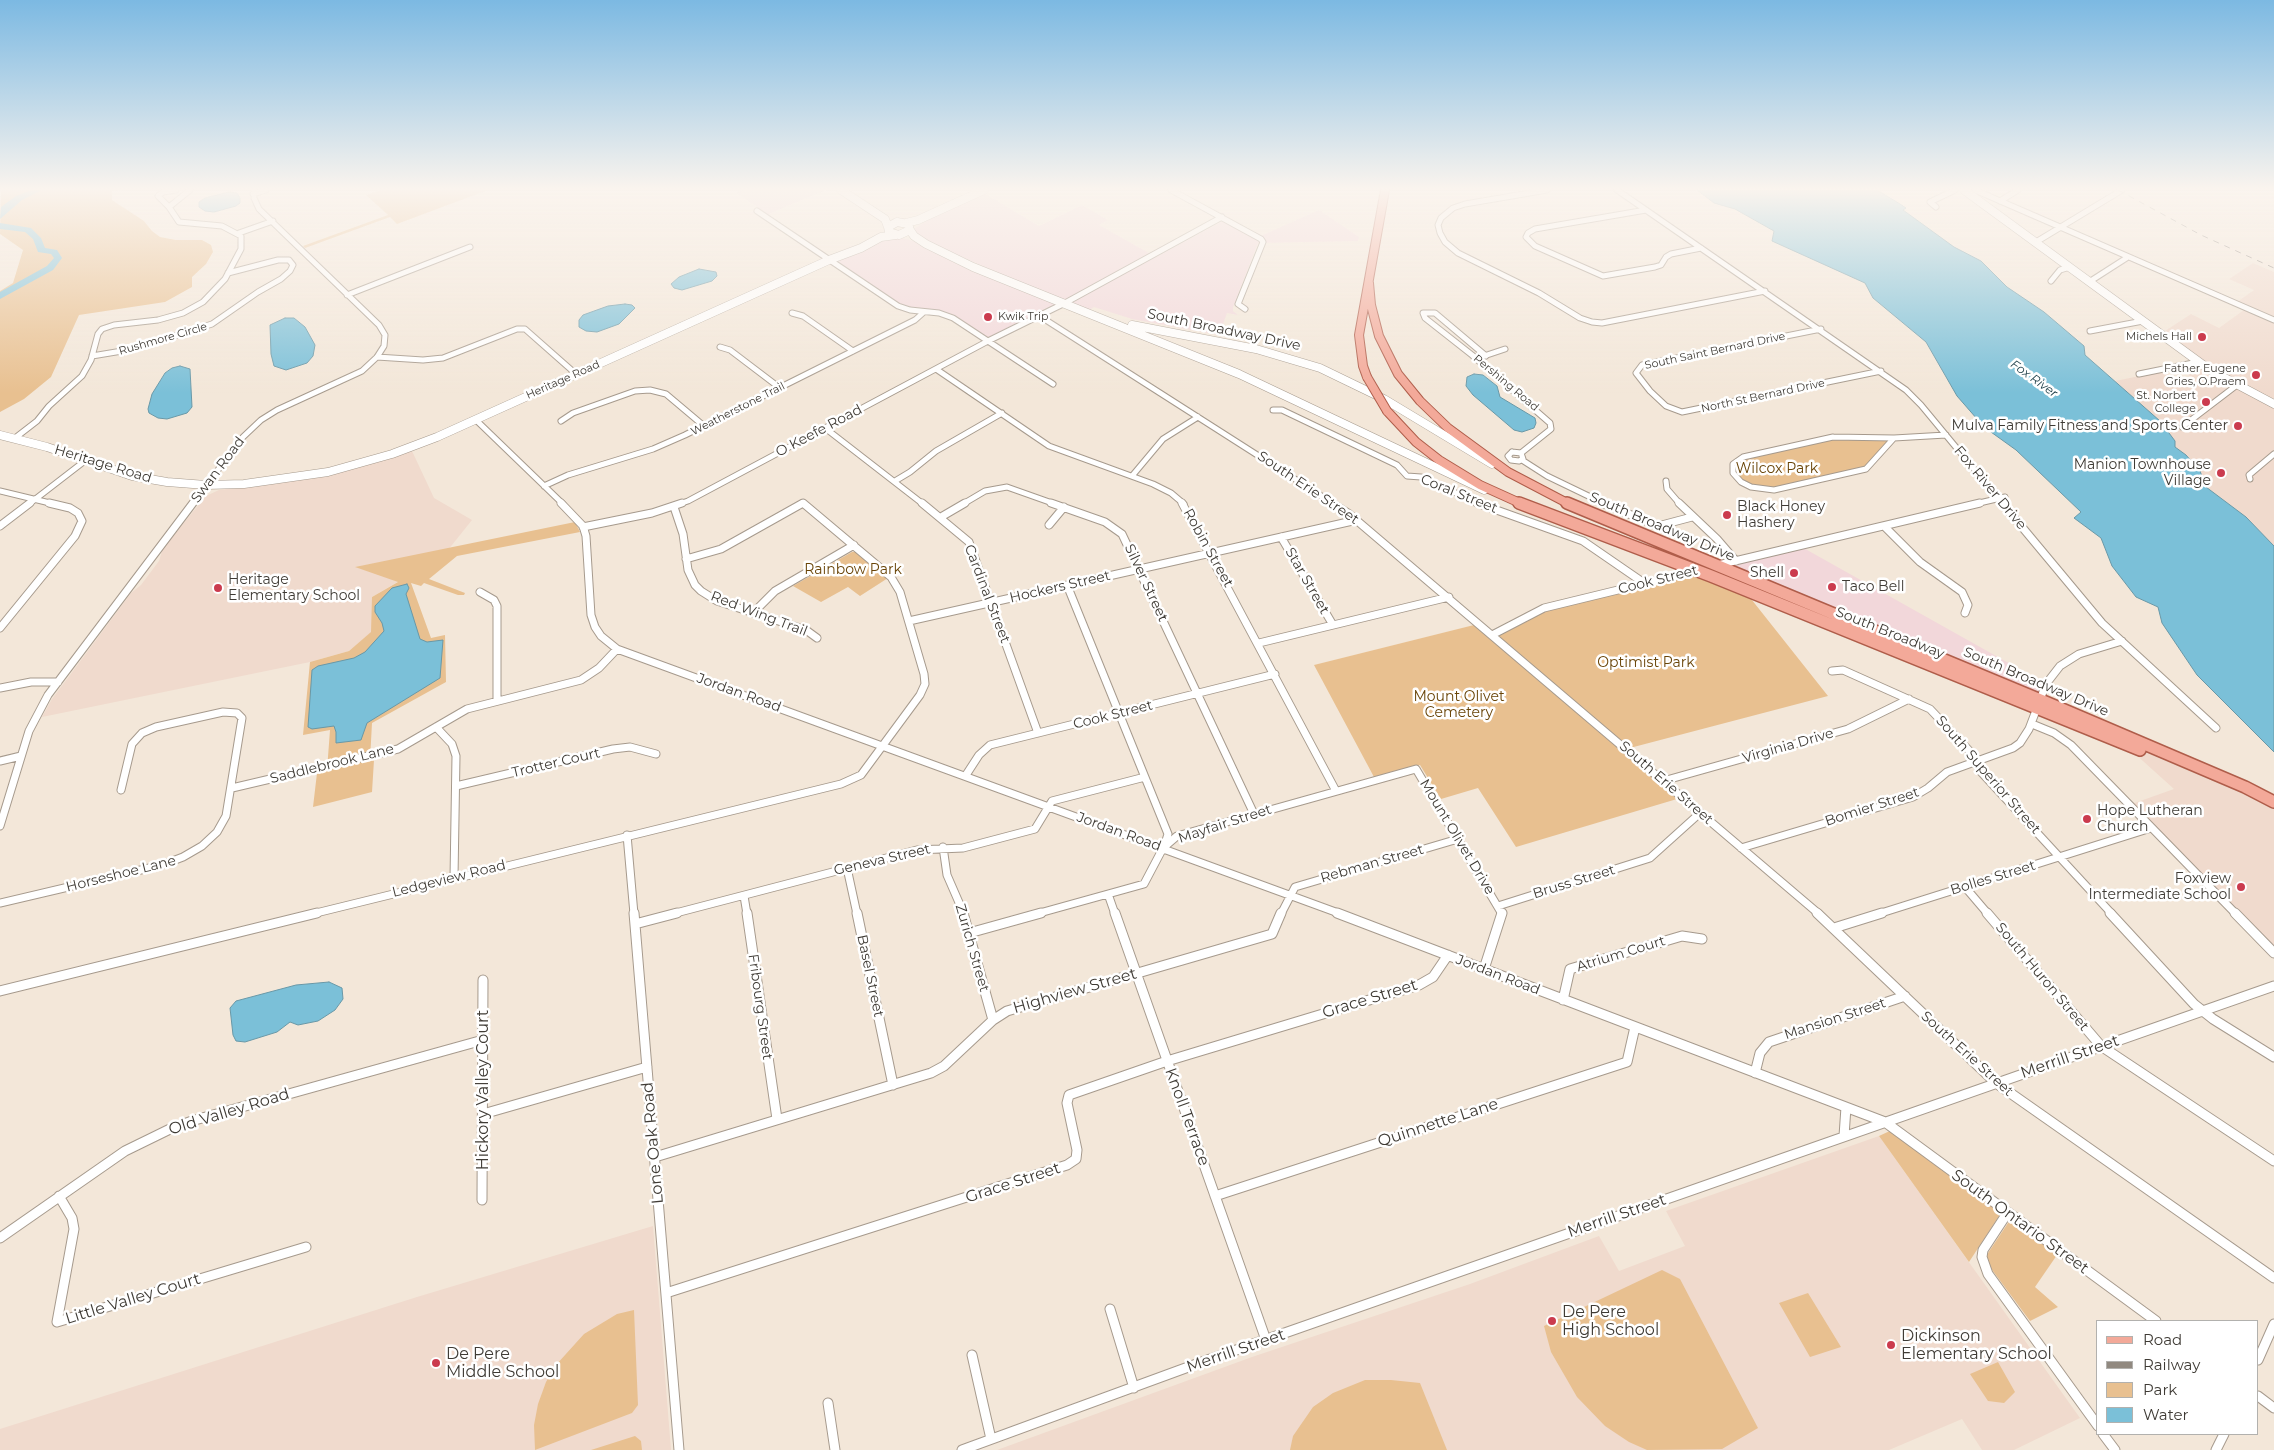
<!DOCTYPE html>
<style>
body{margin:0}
#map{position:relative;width:2274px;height:1450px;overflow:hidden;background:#f3e7d9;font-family:Montserrat,sans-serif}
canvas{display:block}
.legend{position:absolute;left:2096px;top:1320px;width:162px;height:115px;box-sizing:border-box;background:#fff;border:1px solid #b2b1ae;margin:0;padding:6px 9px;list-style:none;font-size:15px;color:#3f3b35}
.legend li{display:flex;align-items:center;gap:10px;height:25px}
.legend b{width:25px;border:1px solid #b2b1ae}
</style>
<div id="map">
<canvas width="2274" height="1450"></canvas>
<ul class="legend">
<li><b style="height:6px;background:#f3a999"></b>Road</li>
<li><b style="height:6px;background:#918980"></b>Railway</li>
<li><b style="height:14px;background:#e8c090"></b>Park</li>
<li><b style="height:14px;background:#7bc0d8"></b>Water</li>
</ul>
</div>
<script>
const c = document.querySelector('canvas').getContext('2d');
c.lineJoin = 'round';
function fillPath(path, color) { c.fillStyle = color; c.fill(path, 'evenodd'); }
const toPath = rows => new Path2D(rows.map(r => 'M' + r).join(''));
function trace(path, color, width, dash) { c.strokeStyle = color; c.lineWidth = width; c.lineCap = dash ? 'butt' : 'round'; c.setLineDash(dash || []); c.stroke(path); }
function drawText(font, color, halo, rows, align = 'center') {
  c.font = font + ' Montserrat,sans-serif'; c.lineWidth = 5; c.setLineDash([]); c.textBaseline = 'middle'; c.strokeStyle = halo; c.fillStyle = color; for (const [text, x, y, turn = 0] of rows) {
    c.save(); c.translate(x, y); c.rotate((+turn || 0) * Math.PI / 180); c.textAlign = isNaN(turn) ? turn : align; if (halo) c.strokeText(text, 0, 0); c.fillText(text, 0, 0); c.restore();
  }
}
const commercial = toPath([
 [743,190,826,190,764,216,757,211,757,207,736,193],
 [984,193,1039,226,1082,205,1108,220,1099,225,1156,257,1221,222,1225,222,1256,238,1319,210,1359,237,1358,241,1258,243,1233,307,1233,311,1238,315,1227,313,1219,335,1132,319,1094,307,1089,310,1011,279,916,236,914,229,929,219],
 [902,238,926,244,1062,303,1044,309,1037,315,988,341,953,318,904,308,854,277,839,263,840,259,880,240],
 [1800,546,2046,684,2041,700,1717,566]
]);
const education = toPath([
 [2253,263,2274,272,2274,546,2246,517,2206,487,2200,471,2186,455,2175,447,2160,421,2115,381,2164,371,2181,383,2195,380,2179,368,2202,363,2162,333,2191,314,2219,328,2248,307,2237,302,2254,290,2229,279],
 [412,451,434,498,472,520,448,550,356,567,399,581,372,597,372,632,349,651,310,662,42,717,52,699,76,667,131,593,141,585,159,561,163,548,206,496,219,490,301,480,347,470],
 [2123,743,2246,794,2274,803,2274,952,2129,805,2174,789],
 [1879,1136,2080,1418,2014,1450,1982,1450,1962,1419,1889,1450,997,1450,1252,1357,1470,1284,1599,1236,1619,1271,1685,1246,1666,1211],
 [653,1226,671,1450,0,1450,0,1429,417,1297]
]);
const green = toPath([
 [1,190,121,190,112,191,112,200,144,221,152,231,160,237,176,240,202,240,211,245,213,252,206,264,192,277,192,287,165,302,79,315,51,377,24,399,0,412,0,291,13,283,23,250,0,234],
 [381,190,488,190,397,224,390,217,305,248,303,246,388,215,366,195],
 [1833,437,1894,438,1866,469,1774,490,1756,489,1735,476,1733,464,1736,461],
 [575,522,580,532,457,556,429,579,465,593,464,595,458,595,424,583,421,586,411,583,431,638,445,635,446,682,372,723,370,760,374,760,372,792,313,807,317,773,327,770,330,730,303,735,310,662,349,651,371,632,372,597,398,582,355,567],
 [852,552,858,552,888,578,860,596,848,587,821,602,793,586],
 [1696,571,1744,590,1828,696,1626,749,1492,635,1544,608],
 [1474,625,1530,672,1677,799,1516,847,1478,788,1441,799,1420,765,1374,777,1314,665],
 [1892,1130,2001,1213,1969,1262,1879,1136],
 [2010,1220,2057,1255,2035,1287,2058,1307,2030,1321,1984,1259],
 [1662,1270,1680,1279,1758,1428,1722,1449,1647,1450,1629,1442,1605,1426,1577,1397,1551,1352,1544,1326],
 [1808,1293,1841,1347,1810,1357,1779,1303],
 [634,1310,638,1405,632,1413,535,1450,534,1425,538,1404,546,1382,556,1365,584,1334,617,1314],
 [1998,1362,2015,1392,2004,1403,1988,1401,1970,1374],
 [1365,1380,1391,1380,1420,1383,1447,1450,1290,1450,1293,1436,1313,1407,1333,1393],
 [635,1436,641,1441,642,1450,591,1450]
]);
const water = toPath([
 [1697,190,1877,190,1900,204,1906,208,1903,210,1954,247,1981,261,2007,287,2044,312,2084,346,2085,355,2160,421,2175,441,2175,447,2186,455,2200,471,2206,487,2246,517,2274,546,2274,752,2197,675,2162,623,2158,607,2136,597,2112,566,2101,538,2074,518,2081,512,2016,450,1984,427,1957,396,1926,342,1873,298,1865,283,1772,241,1774,231,1735,209,1714,203,1697,190],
 [229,192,237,193,240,198,240,203,236,206,214,212,205,211,199,207,199,202,205,198,229,192],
 [699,269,716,272,717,276,712,281,682,290,674,288,671,284,679,277,699,269],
 [625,304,632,305,635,308,619,324,597,332,586,331,579,327,579,320,583,315,608,306,625,304],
 [285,318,294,318,305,327,315,345,313,356,307,363,286,370,274,366,271,354,270,325,285,318],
 [180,366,190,369,192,407,187,413,167,419,158,418,149,413,148,409,152,394,165,373,172,368,180,366],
 [1474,374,1483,375,1497,386,1500,397,1535,418,1536,423,1534,428,1522,432,1514,430,1473,395,1466,386,1467,377,1474,374],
 [407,584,409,588,406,594,420,639,427,642,443,640,440,678,367,723,361,740,336,743,336,732,334,726,312,729,308,727,312,670,318,666,354,658,365,652,384,631,382,623,375,612,375,606,392,588,407,584],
 [329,982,342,988,343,999,335,1010,318,1021,298,1025,290,1022,277,1032,245,1042,236,1041,233,1035,230,1008,236,1001,296,985,329,982]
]);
const river = toPath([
 [31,190,42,190,22,200,0,219,1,207,16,196,31,190],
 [0,223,31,228,41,238,45,248,57,250,62,258,53,270,0,299,0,292,47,266,54,258,51,254,38,252,33,239,25,232,0,229,0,223]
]);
const minorFar2 = toPath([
 [1171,190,1261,239,1263,242,1238,304,1245,309],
 [1547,190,1465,204,1453,208,1441,218,1438,225,1440,233,1445,242,1458,253,1539,293,1580,318,1592,322,1602,323,1765,291],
 [1617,190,1906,390,1921,405,2003,504],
 [1975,190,2274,320],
 [253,194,266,190],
 [2000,201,2018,190],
 [169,207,190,190],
 [1936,207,1930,202,1955,190],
 [1646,210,1535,229,1528,233,1526,237,1535,246,1603,276,1655,267,1661,265,1666,257,1671,254,1701,248],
 [757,211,898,306,910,310,939,313,953,318,1053,384],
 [239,233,273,221],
 [2036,242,2122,190],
 [2051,281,2060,270,2070,267],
 [2089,282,2128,257],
 [347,295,470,247],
 [792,313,803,316,853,351],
 [1038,315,1334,504],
 [1821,329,1642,365,1636,373,1650,391,1666,406,1682,412,1881,371],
 [2090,331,2143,321],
 [720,347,730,350,780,388],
 [92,356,134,349,212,324,258,292,281,279,290,271,293,265,289,260,278,260,228,273],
 [1486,356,1435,313,1423,313,1425,318,1472,355,1550,423,1551,429,1521,453],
 [377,357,423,360,443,358,517,329,525,329,576,374],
 [1481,357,1505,349],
 [936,369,1049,446,1153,484,1171,493,1184,504],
 [2139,374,2198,362],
 [1273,410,1282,410,1397,465,1407,476,1421,477,1480,504],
 [476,420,563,504],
 [561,421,573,413,635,391,650,390,666,394,704,426],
 [2182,427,2237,385],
 [825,428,923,504],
 [1833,437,1894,438,1866,469,1774,490,1751,487,1741,482,1733,473,1733,464,1743,457,1833,437],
 [15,438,37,421,49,406,82,376,91,360,98,334,102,329,114,325,158,320,183,313,203,302,225,279,241,249,241,236,222,226,179,222,169,207,158,196,163,192,176,190],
 [1894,438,1946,435],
 [1512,452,1521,453,1523,459,1519,461,1511,460,1508,456,1512,452],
 [1522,460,1547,476,1605,504],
 [1132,476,1163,439,1198,417],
 [2250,479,2249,475,2274,454],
 [895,481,910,472,936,451,1002,413],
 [1666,481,1667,489,1680,504],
 [544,486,568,475,653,449,685,435,915,320,924,312],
 [0,491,54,504],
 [29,504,86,460],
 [192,504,243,437,261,420,277,410,362,371,377,357,384,346,385,335,379,325,259,209,254,198,254,190],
 [679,504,688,501,988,341,1065,303,1222,217],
 [801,504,804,504],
 [963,504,985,491,1007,487,1055,504],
 [1975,504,2005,497]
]);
const minorFar1 = toPath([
 [561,503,583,526,586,536,591,615,595,627,601,636,617,649,1341,914],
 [922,503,969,542,1038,733],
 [1051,503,1105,522,1122,534,1254,814],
 [1182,503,1336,791],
 [1332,503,1348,513,1819,914],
 [1477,503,1583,541,1644,583],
 [1602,503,1658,526,1692,517],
 [1679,503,1717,539,1736,561],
 [2002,503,2102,623,2216,728],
 [674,507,683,534,688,570,695,585,701,591,717,601,806,630,817,638],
 [941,517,965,503],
 [1049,525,1064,507],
 [0,526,30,503],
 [1884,526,1920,562,1962,592,1968,605,1965,613],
 [583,527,652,513,682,503],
 [1281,537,1333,625],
 [1718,565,1980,503],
 [1067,585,1168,834,1164,847],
 [480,592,494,600,497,606,497,701],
 [753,613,775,591,854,545],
 [909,621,1357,520],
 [0,628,75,536,82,521,78,513,70,508,49,503],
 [1492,635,1544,608,1696,571],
 [1259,643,1449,597],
 [1832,671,1843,670,1930,709,1978,760,1978,767,1981,772,2112,914],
 [0,688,31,682,58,682],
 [2032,724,2054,733,2071,745,2236,914],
 [436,727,452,744,456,756,454,878],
 [0,761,21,756],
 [966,775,979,755,990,745,1275,674],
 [1663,781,1848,729,1909,699],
 [456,786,613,749,630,747,656,754],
 [232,788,398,749,467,709,581,680,599,668,617,649],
 [0,826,29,731,48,695,193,503],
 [627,835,634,914],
 [943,847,947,875,964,914],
 [1741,848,1913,797,1928,788,1947,772,2013,748,2020,743,2029,729,2046,684,2060,666,2079,654,2122,641],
 [847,868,857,914],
 [1965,887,1988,914],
 [1108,894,1115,914],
 [744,896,747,914],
 [0,903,162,865,183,857,202,846,217,832,226,816,242,718,237,713,223,712,156,727,142,733,132,744,121,790],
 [1498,906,1650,858,1700,813],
 [312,914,841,784,861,775,920,695,925,684,924,674,900,592,891,577,803,503,721,549,686,559],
 [672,914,917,850,963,848,1035,829,1052,801,1145,777],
 [1036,914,1144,884,1163,848,1177,836,1416,769,1502,914],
 [1281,914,1295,887,1458,839],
 [1878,914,2151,828]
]);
const minor = toPath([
 [634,913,679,1450],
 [747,913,777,1119],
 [857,913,893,1085],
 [963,913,993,1020],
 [1115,913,1266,1340],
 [1337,913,1885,1122,2156,1321],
 [1817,913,1996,1083,2274,1278],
 [1987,913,2101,1046,2274,1161],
 [2110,913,2194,1004,2213,1019,2274,1057],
 [2235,913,2274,953],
 [635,924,677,913],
 [1834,928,1882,913],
 [969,933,1041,913],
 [1484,969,1502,913],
 [0,991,317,913],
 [1563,1000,1570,969,1682,936,1702,939],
 [1755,1073,1760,1053,1769,1042,1905,996],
 [483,1114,647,1067],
 [1844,1136,1846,1107],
 [655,1157,931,1073,944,1066,993,1020,1007,1011,1272,934,1281,913],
 [59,1196,72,1218,74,1229,57,1322,306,1247],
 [1215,1196,1627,1062,1635,1027],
 [482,1200,483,980],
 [2008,1212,1983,1250,1982,1257,1988,1274,2098,1426],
 [0,1238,125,1151,170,1129,195,1120,483,1040],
 [666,1293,1067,1165,1076,1159,1077,1150,1067,1103,1069,1095,1167,1061,1419,985,1433,977,1448,955],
 [1110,1309,1134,1388],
 [972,1355,991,1439],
 [2258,1360,2274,1324],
 [2258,1396,2274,1408],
 [828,1403,835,1450],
 [2103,1434,2115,1450],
 [962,1450,1202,1362,2274,986],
 [2216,1450,2224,1434]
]);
const secondary = toPath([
 [841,190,885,219,888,227],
 [1964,190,2210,370,2274,404],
 [897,222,908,224,910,230,899,235,889,232,888,227,897,222],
 [906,223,918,220,984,190],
 [910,230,914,236,926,244,973,267,1239,374,1484,490],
 [1132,325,1256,349,1320,368,1384,399,1492,464],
 [0,435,47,447,132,476,167,482,206,485,244,484,328,472,392,454,437,437,829,260,861,248,881,237,896,235]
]);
const primaryFar1 = toPath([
 [1369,283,1371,305,1379,336,1398,374,1420,401,1448,428,1508,472,1569,504],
 [1367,377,1363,366,1359,335,1385,190],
 [1387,411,1416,442,1439,460,1480,485,1522,504]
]);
const primary = toPath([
 [1519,503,1711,576,2140,750],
 [1567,503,2048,703,2245,787,2274,802]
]);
const rail = toPath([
 [2118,190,2201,235,2274,268]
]);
const primaryBridge = toPath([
 [1367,377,1387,411]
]);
const markers = [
 [988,317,5,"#cb3b4e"],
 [2202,337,5,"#cb3b4e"],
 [2256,375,5,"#cb3b4e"],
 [2206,402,5,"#cb3b4e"],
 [2238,426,5,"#cb3b4e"],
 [2221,473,5,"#cb3b4e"],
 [1727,515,5,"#cb3b4e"],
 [1794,573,5,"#cb3b4e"],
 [1832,587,5,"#cb3b4e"],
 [218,588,5,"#cb3b4e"],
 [2087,819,5,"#cb3b4e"],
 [2241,887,5,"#cb3b4e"],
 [1552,1321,5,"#cb3b4e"],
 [1891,1345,5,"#cb3b4e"],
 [436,1363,5,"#cb3b4e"]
];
const farPoinames = [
 ["Kwik Trip",998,317,"left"],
 ["Michels Hall",2192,337],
 ["Father Eugene",2246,369],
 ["Gries, O.Praem",2246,382],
 ["St. Norbert",2196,396],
 ["College",2196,409]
];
const farStreetnames = [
 ["Rushmore Circle",163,339,-16],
 ["South Saint Bernard Drive",1715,351,-12],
 ["Heritage Road",563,380,-24],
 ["Pershing Road",1506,383,40],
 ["North St Bernard Drive",1763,396,-12],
 ["Weatherstone Trail",738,409,-27]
];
const farWaternames = [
 ["Fox River",2034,379,36]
];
const streetNames = [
 ["South Broadway Drive",1224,330,12],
 ["O Keefe Road",819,431,-28],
 ["Heritage Road",103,464,17],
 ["Swan Road",218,470,-53],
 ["South Erie Street",1308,488,34],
 ["Fox River Drive",1990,488,50],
 ["Coral Street",1459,494,22],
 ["South Broadway Drive",1662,527,23],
 ["Robin Street",1208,548,61],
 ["Cook Street",1658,580,-14],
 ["Star Street",1307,581,60],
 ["Silver Street",1146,583,65],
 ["Hockers Street",1060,587,-13],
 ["Cardinal Street",987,594,69],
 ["Red Wing Trail",759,614,21],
 ["South Broadway",1890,633,22],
 ["South Broadway Drive",2036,682,23],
 ["Jordan Road",739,693,20],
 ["Cook Street",1113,715,-14],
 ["Virginia Drive",1788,746,-16],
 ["Trotter Court",556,763,-13],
 ["Saddlebrook Lane",332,764,-14],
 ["South Superior Street",1988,775,49],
 ["South Erie Street",1666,783,41],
 ["Bomier Street",1872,807,-18],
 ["Mayfair Street",1225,824,-18],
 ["Jordan Road",1119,832,20],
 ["Mount Olivet Drive",1457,837,59],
 ["Geneva Street",882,860,-13],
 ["Rebman Street",1372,864,-16],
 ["Horseshoe Lane",121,874,-14],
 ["Bolles Street",1993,878,-17],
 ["Ledgeview Road",449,879,-14],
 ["Bruss Street",1574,882,-17],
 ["Zurich Street",972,948,74],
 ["Atrium Court",1621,954,-17],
 ["Jordan Road",1498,975,21],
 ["Basel Street",870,976,78],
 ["South Huron Street",2042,977,50],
 ["Fribourg Street",760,1007,82],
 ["Mansion Street",1835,1019,-18],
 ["South Erie Street",1967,1054,42]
];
const poiNames = [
 ["Mulva Family Fitness and Sports Center",2228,426],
 ["Manion Townhouse",2211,465],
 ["Village",2211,481],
 ["Black Honey",1737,507,"left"],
 ["Hashery",1737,523,"left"],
 ["Shell",1784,573],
 ["Heritage",228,580,"left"],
 ["Elementary School",228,596,"left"],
 ["Taco Bell",1842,587,"left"],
 ["Hope Lutheran",2097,811,"left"],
 ["Church",2097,827,"left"],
 ["Foxview",2231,879],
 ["Intermediate School",2231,895]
];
const parkNames = [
 ["Wilcox Park",1777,469],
 ["Rainbow Park",853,570],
 ["Optimist Park",1646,663],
 ["Mount Olivet",1459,697],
 ["Cemetery",1459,713]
];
const nearStreetnames = [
 ["Highview Street",1075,991,-16],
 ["Grace Street",1370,999,-17],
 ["Merrill Street",2070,1057,-19],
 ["Hickory Valley Court",483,1090,-90],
 ["Old Valley Road",229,1112,-17],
 ["Knoll Terrace",1187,1117,70],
 ["Quinnette Lane",1438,1123,-18],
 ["Lone Oak Road",653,1143,-95],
 ["Grace Street",1013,1183,-18],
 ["Merrill Street",1617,1216,-19],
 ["South Ontario Street",2020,1222,36],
 ["Little Valley Court",133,1299,-17],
 ["Merrill Street",1236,1351,-19]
];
const nearPoinames = [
 ["De Pere",1562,1312],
 ["High School",1562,1330],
 ["Dickinson",1901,1336],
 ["Elementary School",1901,1354],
 ["De Pere",446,1354],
 ["Middle School",446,1372]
];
fillPath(commercial, '#f2d7da');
fillPath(education, '#f0dacd');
fillPath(green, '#e8c090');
fillPath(water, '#7bc0d8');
trace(water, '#6998a7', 1);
fillPath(river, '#7bc0d8');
trace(minorFar2, '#a69a8d', 7);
trace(minorFar1, '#a69a8d', 9);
trace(minor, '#a69a8d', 11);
trace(secondary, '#a69a8d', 9);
trace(primaryFar1, '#af5d4a', 10);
trace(primary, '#af5d4a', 14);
trace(minorFar2, '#fff', 5);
trace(minorFar1, '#fff', 7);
trace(minor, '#fff', 9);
trace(secondary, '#fff', 8);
trace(primaryFar1, '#f3a999', 8);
trace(primary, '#f3a999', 11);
trace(rail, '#918980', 1, [6, 6]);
trace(primaryBridge, '#af5d4a', 10, []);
trace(primaryBridge, '#f3a999', 8);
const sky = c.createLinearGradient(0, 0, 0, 393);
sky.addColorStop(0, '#7cb9e2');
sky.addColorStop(0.48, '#faf4ee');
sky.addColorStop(1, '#faf4ee00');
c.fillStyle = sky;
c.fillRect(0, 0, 2274, 393);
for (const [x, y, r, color] of markers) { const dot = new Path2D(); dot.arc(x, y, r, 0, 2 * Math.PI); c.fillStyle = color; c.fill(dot); trace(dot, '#fff', 2); }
drawText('11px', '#3f3b35', '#fff', farPoinames, 'right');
drawText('11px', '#3f3b35', '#fff', farStreetnames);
drawText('italic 12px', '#153741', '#fff', farWaternames);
drawText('14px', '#3f3b35', '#fff', streetNames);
drawText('14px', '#3f3b35', '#fff', poiNames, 'right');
drawText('14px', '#694407', '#fff', parkNames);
drawText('16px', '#3f3b35', '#fff', nearStreetnames);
drawText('16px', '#3f3b35', '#fff', nearPoinames, 'left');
</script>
